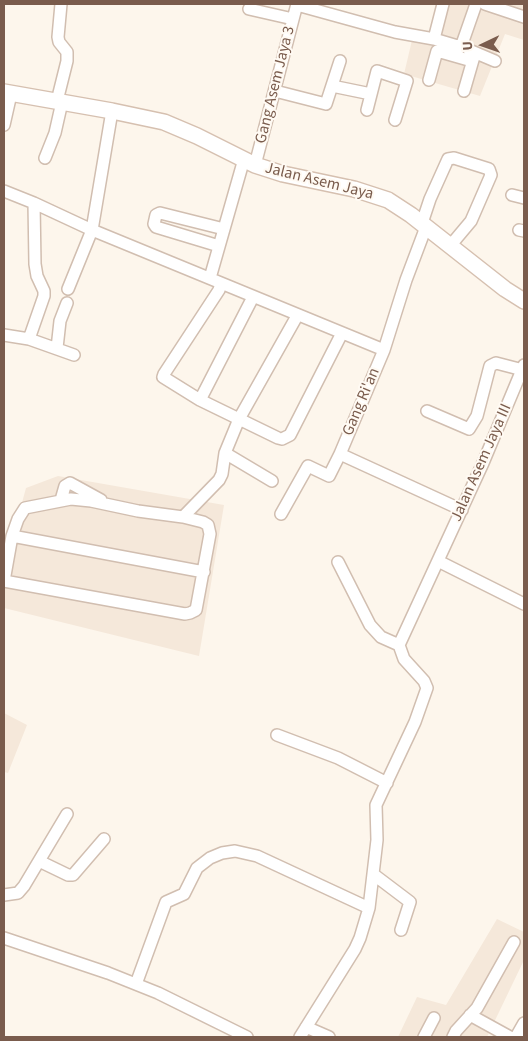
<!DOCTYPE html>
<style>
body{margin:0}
#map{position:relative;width:528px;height:1041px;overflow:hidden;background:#fdf6ec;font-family:"Source Sans 3",sans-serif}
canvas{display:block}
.frame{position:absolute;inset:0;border:5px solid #7a5c4d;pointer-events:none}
.north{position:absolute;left:458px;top:20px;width:50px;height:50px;-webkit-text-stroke:4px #fffaf3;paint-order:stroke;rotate:267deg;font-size:14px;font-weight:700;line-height:20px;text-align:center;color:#7a5c4d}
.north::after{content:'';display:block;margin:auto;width:18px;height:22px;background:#7a5c4d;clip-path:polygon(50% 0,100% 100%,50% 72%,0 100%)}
</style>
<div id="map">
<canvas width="528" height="1041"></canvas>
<div class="frame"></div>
<div class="north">U</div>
</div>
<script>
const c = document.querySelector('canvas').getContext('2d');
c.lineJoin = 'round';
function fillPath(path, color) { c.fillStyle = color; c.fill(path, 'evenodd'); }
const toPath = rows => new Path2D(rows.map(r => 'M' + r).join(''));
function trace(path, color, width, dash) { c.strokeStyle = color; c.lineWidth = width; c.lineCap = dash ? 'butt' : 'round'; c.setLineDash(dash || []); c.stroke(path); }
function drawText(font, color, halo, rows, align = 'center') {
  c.font = font + ' "Source Sans 3",sans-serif'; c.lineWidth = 4; c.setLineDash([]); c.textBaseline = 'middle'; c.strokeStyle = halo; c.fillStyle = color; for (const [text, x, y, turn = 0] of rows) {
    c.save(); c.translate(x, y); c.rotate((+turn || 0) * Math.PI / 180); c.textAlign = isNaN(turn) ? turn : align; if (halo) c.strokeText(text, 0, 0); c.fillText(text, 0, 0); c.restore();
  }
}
const residential = toPath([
 [444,4,524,4,524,40,505,34,480,96,404,74,413,36,434,39],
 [58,476,224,505,199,656,4,608,4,542,11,543,26,488],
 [4,713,27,725,8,773,4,772],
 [497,919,524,932,524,960,487,1037,398,1037,417,997,446,1005]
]);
const street = toPath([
 [485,4,524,17],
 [297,5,395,32,434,39,461,47,476,4],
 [249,9,293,19],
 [434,39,443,4],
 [469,50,495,61],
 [429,80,437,51,472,61],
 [332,86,371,94],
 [275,91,326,104,340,61],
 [464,91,475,53],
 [57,101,67,61,67,52,59,42,58,37,61,4],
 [367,110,377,71,407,81,395,120],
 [4,125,11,94],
 [45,158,55,133,62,102],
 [255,165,297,4],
 [4,191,34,203,92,230,384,350,406,280,426,227],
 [512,195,524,198],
 [422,223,430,199,448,159,454,158,489,169,491,175,471,221,450,246],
 [519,230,524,231],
 [219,246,156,227,154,224,156,215,160,213,224,229],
 [210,278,244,159],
 [221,283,219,290,164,374,163,377,200,400,278,438,282,439,290,435,342,333],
 [68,289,92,230,112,111],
 [4,335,29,339,74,355],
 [29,339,44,296,44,291,37,276,35,264,34,203],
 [57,348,60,321,67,303],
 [200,400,253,297],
 [427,411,469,429,477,416,490,366,496,363,523,370],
 [225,453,272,481],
 [340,454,462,510],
 [71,499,91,501,138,511,183,517,203,522,208,525,210,534,196,610,190,613,185,614,4,581,12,536,18,519,25,508,71,499],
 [61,500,65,486,70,483,101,500],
 [281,514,308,466,329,476,340,454,384,350],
 [183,517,219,480,222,474,225,453,239,419,297,316],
 [12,536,204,572],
 [438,561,524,604],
 [338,562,370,625,381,637,399,645],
 [277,735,338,758,387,783],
 [39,861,68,875,73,875,104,839],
 [373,874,410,902,401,930],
 [4,895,18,893,24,886,67,814],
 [4,938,108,973,158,993,247,1037],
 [136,984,166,902,184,894,197,868,210,858,222,853,235,851,257,856,369,908],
 [470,1015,510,1037],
 [306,1027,329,1037],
 [300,1037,355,949,360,938,369,908,377,840,376,805,415,722,427,688,424,681,404,659,399,645,483,463,524,365],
 [424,1037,434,1018],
 [453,1037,456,1031,477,1008,514,942],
 [516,1037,524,1023]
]);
const secondary = toPath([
 [4,92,112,111,164,122,197,136,255,165,283,174,354,189,388,200,411,215,505,289,524,301]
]);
const streetNames = [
 ["Gang Asem Jaya 3",276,85,-76],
 ["Jalan Asem Jaya",319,182,14],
 ["Gang Ri'an",362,402,-67],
 ["Jalan Asem Jaya III",482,463,-66]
];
fillPath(residential, '#f5e8da');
trace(street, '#d1beb0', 14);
trace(secondary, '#d6c0b0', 18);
trace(street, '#fff', 11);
trace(secondary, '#fff', 15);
drawText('16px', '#7a5c4d', '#fffaf3', streetNames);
</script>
